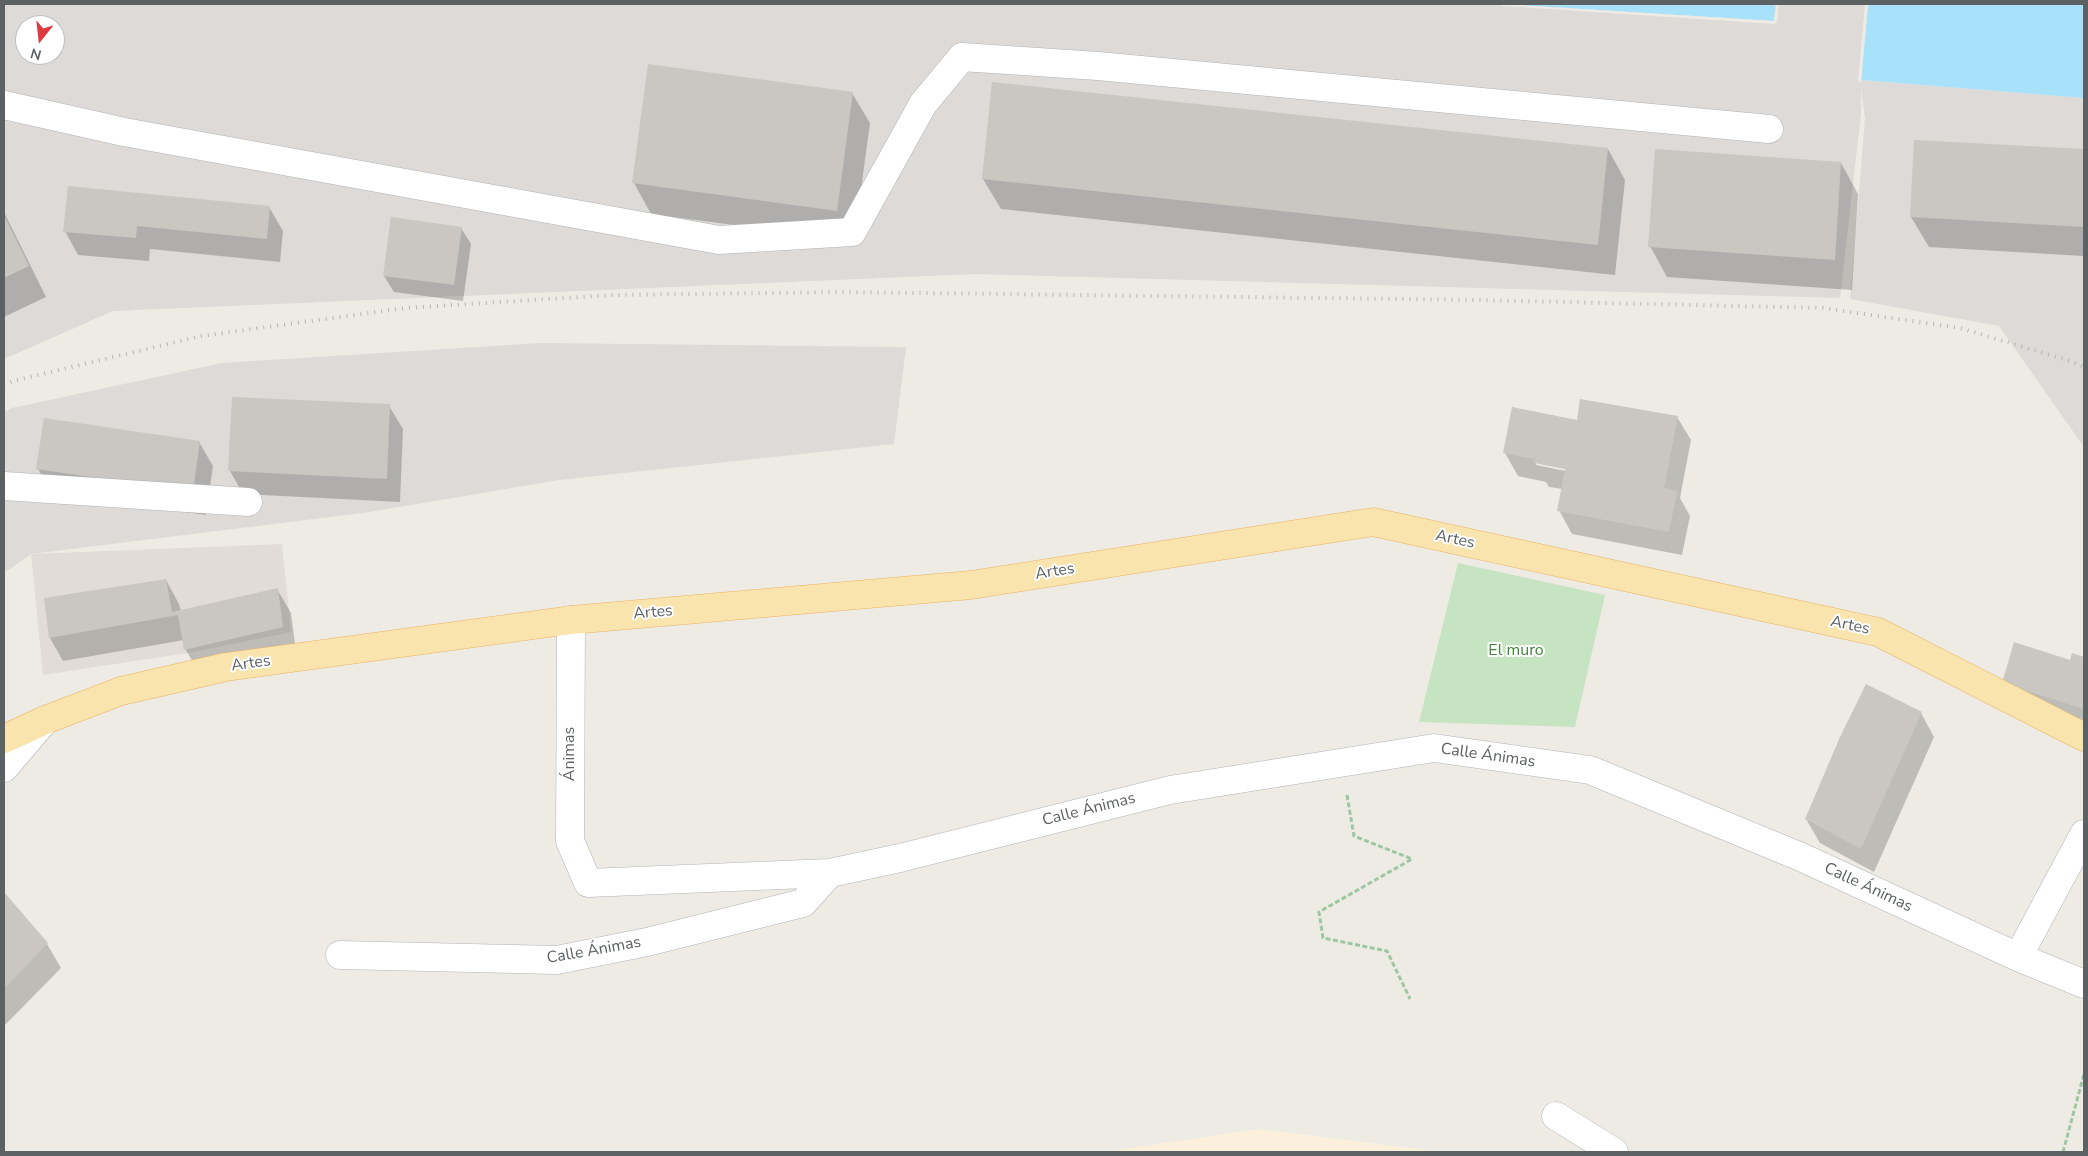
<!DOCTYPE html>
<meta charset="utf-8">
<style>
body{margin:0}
#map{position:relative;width:2088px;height:1156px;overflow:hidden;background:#eeebe5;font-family:"Nunito Sans",sans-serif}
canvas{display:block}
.frame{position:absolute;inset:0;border:5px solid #5c6164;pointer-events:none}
.north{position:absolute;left:15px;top:15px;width:50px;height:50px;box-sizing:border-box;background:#fff;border:1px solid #bec0c1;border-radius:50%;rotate:196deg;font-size:14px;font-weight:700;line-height:20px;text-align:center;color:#5c6164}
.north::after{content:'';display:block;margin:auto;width:18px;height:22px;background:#df3942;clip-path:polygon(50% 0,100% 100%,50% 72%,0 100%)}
</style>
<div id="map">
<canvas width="2088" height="1156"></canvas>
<div class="frame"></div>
<div class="north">N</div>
</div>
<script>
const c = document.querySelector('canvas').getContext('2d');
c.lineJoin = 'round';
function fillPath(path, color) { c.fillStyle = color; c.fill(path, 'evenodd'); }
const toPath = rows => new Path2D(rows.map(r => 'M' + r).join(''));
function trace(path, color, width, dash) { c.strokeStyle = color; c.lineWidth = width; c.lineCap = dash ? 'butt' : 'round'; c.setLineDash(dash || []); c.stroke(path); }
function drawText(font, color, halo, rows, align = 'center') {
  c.font = font + ' "Nunito Sans",sans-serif'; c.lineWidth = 4; c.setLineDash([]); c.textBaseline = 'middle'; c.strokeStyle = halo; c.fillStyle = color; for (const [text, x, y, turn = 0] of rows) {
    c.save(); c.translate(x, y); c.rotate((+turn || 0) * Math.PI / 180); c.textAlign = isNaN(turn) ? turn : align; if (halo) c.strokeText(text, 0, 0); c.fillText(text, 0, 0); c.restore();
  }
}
const commercial = toPath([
 [1258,1129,1442,1152,1105,1152]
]);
const industrial = toPath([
 [4,4,1503,4,1774,21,1776,4,1868,4,1861,80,2084,98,2084,447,1999,326,1850,299,1865,119,1861,87,1861,114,1840,298,975,274,113,311,4,359],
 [25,25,55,25,55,55,25,55],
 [541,343,906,347,894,444,559,480,370,512,31,554,4,573,4,412,12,408,222,363]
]);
const education = toPath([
 [282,544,291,632,194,652,43,675,31,554]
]);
const green = toPath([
 [1458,563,1605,595,1575,727,1419,722]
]);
const water = toPath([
 [1503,4,1776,4,1774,21],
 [1868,4,2084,4,2084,98,1861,80]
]);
const pier = toPath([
 [1500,4,1774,21,1776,4,1779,4,1777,22,1774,24,1503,6],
 [1865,4,1868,4,1861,83,1858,80]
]);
const shadow = toPath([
 [852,93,870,123,854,241,651,214,634,183],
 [1915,141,2084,150,2084,256,1929,247,1911,217],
 [1608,149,1625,180,1615,275,1001,209,983,179],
 [1841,163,1858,194,1852,290,1667,277,1650,246],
 [269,207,283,231,280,262,150,249,149,261,78,255,65,231],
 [4,212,46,297,4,317],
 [461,228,471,244,463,301,394,292,384,276],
 [389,406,403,429,400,502,243,494,230,471],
 [1677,417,1691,440,1680,498,1690,516,1682,555,1572,534,1559,510,1563,489,1549,487,1546,482,1518,476,1505,453,1578,421],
 [1536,462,1572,469,1571,472,1536,465],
 [199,442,213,466,206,515,51,492,38,469],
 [166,580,179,604,181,611,277,589,291,613,296,651,199,673,186,650,184,640,63,661,50,638],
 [2072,654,2084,658,2084,721,2012,699,2003,683,2070,662],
 [1921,713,1934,737,1874,872,1820,843,1806,819],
 [4,894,47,944,61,968,4,1026]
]);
const building = toPath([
 [648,64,853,92,837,211,632,183],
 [992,82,1608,148,1598,245,982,179],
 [1914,140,2084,149,2084,227,1910,217],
 [1655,149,1841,162,1835,260,1648,247],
 [68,186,270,206,267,239,137,226,136,238,63,232],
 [4,215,29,266,4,278],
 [391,217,462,227,454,285,383,276],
 [232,397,390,404,387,479,228,471],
 [1580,399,1678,416,1664,488,1677,491,1669,532,1557,511,1565,469,1534,463,1534,459,1503,453,1512,407,1577,420],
 [44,418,200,441,193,492,36,469],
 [166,579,172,612,278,588,283,627,184,650,178,615,49,638,44,598],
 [2014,642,2070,660,2072,653,2084,657,2084,709,2002,683],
 [1866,684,1922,712,1861,849,1805,819,1840,737],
 [4,892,48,943,4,989]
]);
const path = toPath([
 [1347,795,1354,836,1412,859,1319,912,1323,938,1387,951,1410,999],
 [2063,1152,2084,1074]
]);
const minor = toPath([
 [4,105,124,132,719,240,852,232,923,104,962,57,1098,66,1769,129],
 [4,486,248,502],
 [571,620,570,841,588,883,830,873,900,858,1170,790,1434,748,1590,770,1801,857,2018,957,2084,984],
 [4,768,45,720],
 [340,955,557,960,647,942,803,903,830,873],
 [2018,957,2084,834],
 [1556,1116,1614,1152]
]);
const major = toPath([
 [4,739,45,720,121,691,226,667,571,620,971,585,1373,522,1878,632,2084,737]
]);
const rail = toPath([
 [4,385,13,381,201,336,406,308,612,295,843,292,1477,300,1823,308,1960,328,2070,361,2084,367]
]);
const streetNames = [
 ["Artes",1455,540,12],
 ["Artes",1055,572,-9],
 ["Artes",653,613,-5],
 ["Artes",1850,626,12],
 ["Artes",251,664,-8],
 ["Ánimas",570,754,-90],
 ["Calle Ánimas",1488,756,8],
 ["Calle Ánimas",1089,810,-14],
 ["Calle Ánimas",1868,888,25],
 ["Calle Ánimas",594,951,-10]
];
const parkNames = [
 ["El muro",1516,651]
];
fillPath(commercial, '#fcf0dc');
fillPath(industrial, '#dddad7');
fillPath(education, '#e1dcd6');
fillPath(green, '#c7e4c2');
fillPath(water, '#a8e1fa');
fillPath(pier, '#eeebe5');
fillPath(shadow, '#0003');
fillPath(building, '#cac6c2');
trace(minor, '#b0b3b6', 29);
trace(major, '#e9b262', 29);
trace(path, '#9dc7a3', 3, [5, 2.5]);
trace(minor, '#fff', 28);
trace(major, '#fae4ad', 28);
trace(rail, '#b3b4b4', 4, [1, 6]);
drawText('16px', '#5c6164', '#fff', streetNames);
drawText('16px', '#41853b', '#fff', parkNames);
</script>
